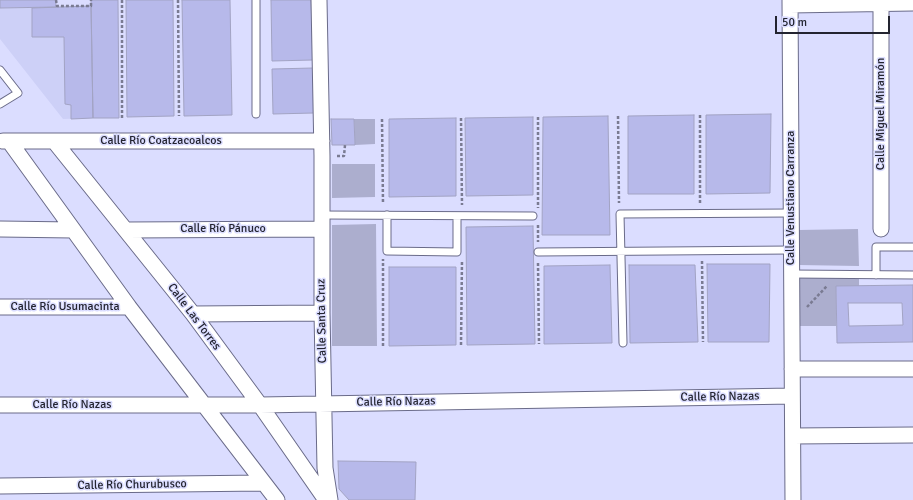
<!DOCTYPE html>
<meta charset="utf-8">
<style>
body{margin:0}
#map{position:relative;width:913px;height:500px;overflow:hidden;background:#dbddff;font-family:Signika,sans-serif}
canvas{display:block}
.scale{position:absolute;left:775px;top:16px;width:115px;height:18px;box-sizing:border-box;border:2px solid #232430;border-top:0;padding-left:5px;font-size:12px;line-height:14px;white-space:nowrap;color:#232430;-webkit-text-stroke:3px #dbddff;paint-order:stroke}
</style>
<div id="map">
<canvas width="913" height="500"></canvas>
<div class="scale">50 m</div>
</div>
<script>
const c = document.querySelector('canvas').getContext('2d');
c.lineJoin = 'round';
function fillPath(path, color) { c.fillStyle = color; c.fill(path, 'evenodd'); }
const toPath = rows => new Path2D(rows.map(r => 'M' + r).join(''));
function trace(path, color, width, dash) { c.strokeStyle = color; c.lineWidth = width; c.lineCap = dash ? 'butt' : 'round'; c.setLineDash(dash || []); c.stroke(path); }
function drawText(font, color, halo, rows, align = 'center') {
  c.font = font + ' Signika,sans-serif'; c.lineWidth = 3; c.setLineDash([]); c.textBaseline = 'middle'; c.strokeStyle = halo; c.fillStyle = color; for (const [text, x, y, turn = 0] of rows) {
    c.save(); c.translate(x, y); c.rotate((+turn || 0) * Math.PI / 180); c.textAlign = isNaN(turn) ? turn : align; if (halo) c.strokeText(text, 0, 0); c.fillText(text, 0, 0); c.restore();
  }
}
const built = toPath([
 [91,6,93,118,63,119,0,39,0,8]
]);
const green = toPath([
 [354,119,375,119,375,144,355,145],
 [332,164,375,164,375,197,332,198],
 [376,224,377,346,332,346,332,225],
 [858,229,859,266,799,265,799,230],
 [797,277,859,277,859,286,836,286,836,326,797,326]
]);
const building = toPath([
 [0,0,56,0,56,7,0,8,0,0],
 [91,0,118,0,119,118,93,118,91,0],
 [126,0,173,0,174,116,127,117,126,0],
 [182,0,230,0,232,115,184,116,182,0],
 [271,0,311,0,313,60,272,61,271,0],
 [91,6,93,118,71,119,71,105,65,104,64,37,32,37,32,8,91,6],
 [313,68,314,113,273,114,272,69,313,68],
 [771,114,770,193,706,194,706,115,771,114],
 [694,115,694,194,628,194,628,116,694,115],
 [608,116,610,235,542,235,543,117,608,116],
 [533,117,533,195,466,196,465,118,533,117],
 [456,118,456,196,389,197,389,119,456,118],
 [331,119,354,119,355,145,332,145,331,119],
 [533,226,535,344,467,345,466,227,533,226],
 [707,264,770,264,769,342,708,342,707,264],
 [610,265,612,343,544,344,544,266,610,265],
 [629,265,695,265,698,342,630,343,629,265],
 [389,267,456,267,456,345,389,346,389,267],
 [913,285,913,342,837,343,836,286,913,285],
 [848,303,902,303,903,325,849,326,848,303],
 [338,461,416,462,415,500,349,500,339,489,338,461]
]);
const path = toPath([
 [56,0,57,6,91,6,91,0],
 [122,0,122,118],
 [178,0,179,116],
 [618,116,619,203],
 [538,117,538,208],
 [461,118,462,205],
 [382,119,383,204],
 [337,156,344,156,345,145],
 [700,203,700,115],
 [538,225,538,242],
 [702,261,703,342],
 [538,263,539,344],
 [807,307,827,286],
 [461,345,462,260],
 [383,346,383,259]
]);
const lane = toPath([
 [0,70,18,93,0,104],
 [256,114,256,0],
 [322,215,533,216],
 [387,215,387,251,457,252,457,216],
 [538,252,791,250],
 [791,274,913,275],
 [876,275,876,247,913,247],
 [623,343,620,214,791,213]
]);
const street = toPath([
 [319,0,322,156,322,313,325,468,330,500],
 [790,0,793,500],
 [881,0,881,229],
 [790,5,913,3],
 [3,141,322,141],
 [9,141,129,307,277,500],
 [54,141,193,314,260,405,326,500],
 [0,229,73,230],
 [126,230,321,229],
 [0,307,129,307],
 [193,314,322,313],
 [792,369,913,369],
 [0,405,260,405,792,396],
 [793,436,913,435],
 [0,486,263,483]
]);
const streetNames = [
 ["Calle Miguel Miramón",881,114,-90],
 ["Calle Río Coatzacoalcos",161,141],
 ["Calle Venustiano Carranza",791,198,-90],
 ["Calle Río Pánuco",223,229],
 ["Calle Río Usumacinta",65,307],
 ["Calle Las Torres",194,317,53],
 ["Calle Santa Cruz",322,321,-91],
 ["Calle Río Nazas",720,397,-1],
 ["Calle Río Nazas",396,402,-1],
 ["Calle Río Nazas",72,405],
 ["Calle Río Churubusco",132,485,-1]
];
fillPath(built, '#cdd0f7');
fillPath(green, '#acaece');
fillPath(building, '#b7b9ea');
trace(building, '#a2a3c3', 1);
trace(lane, '#6a6b89', 9);
trace(street, '#6a6b89', 17);
trace(path, '#7a7b92', 2.5, [3, 2]);
trace(lane, '#fff', 7);
trace(street, '#fff', 15);
drawText('12px', '#232430', '#dbddff', streetNames);
</script>
